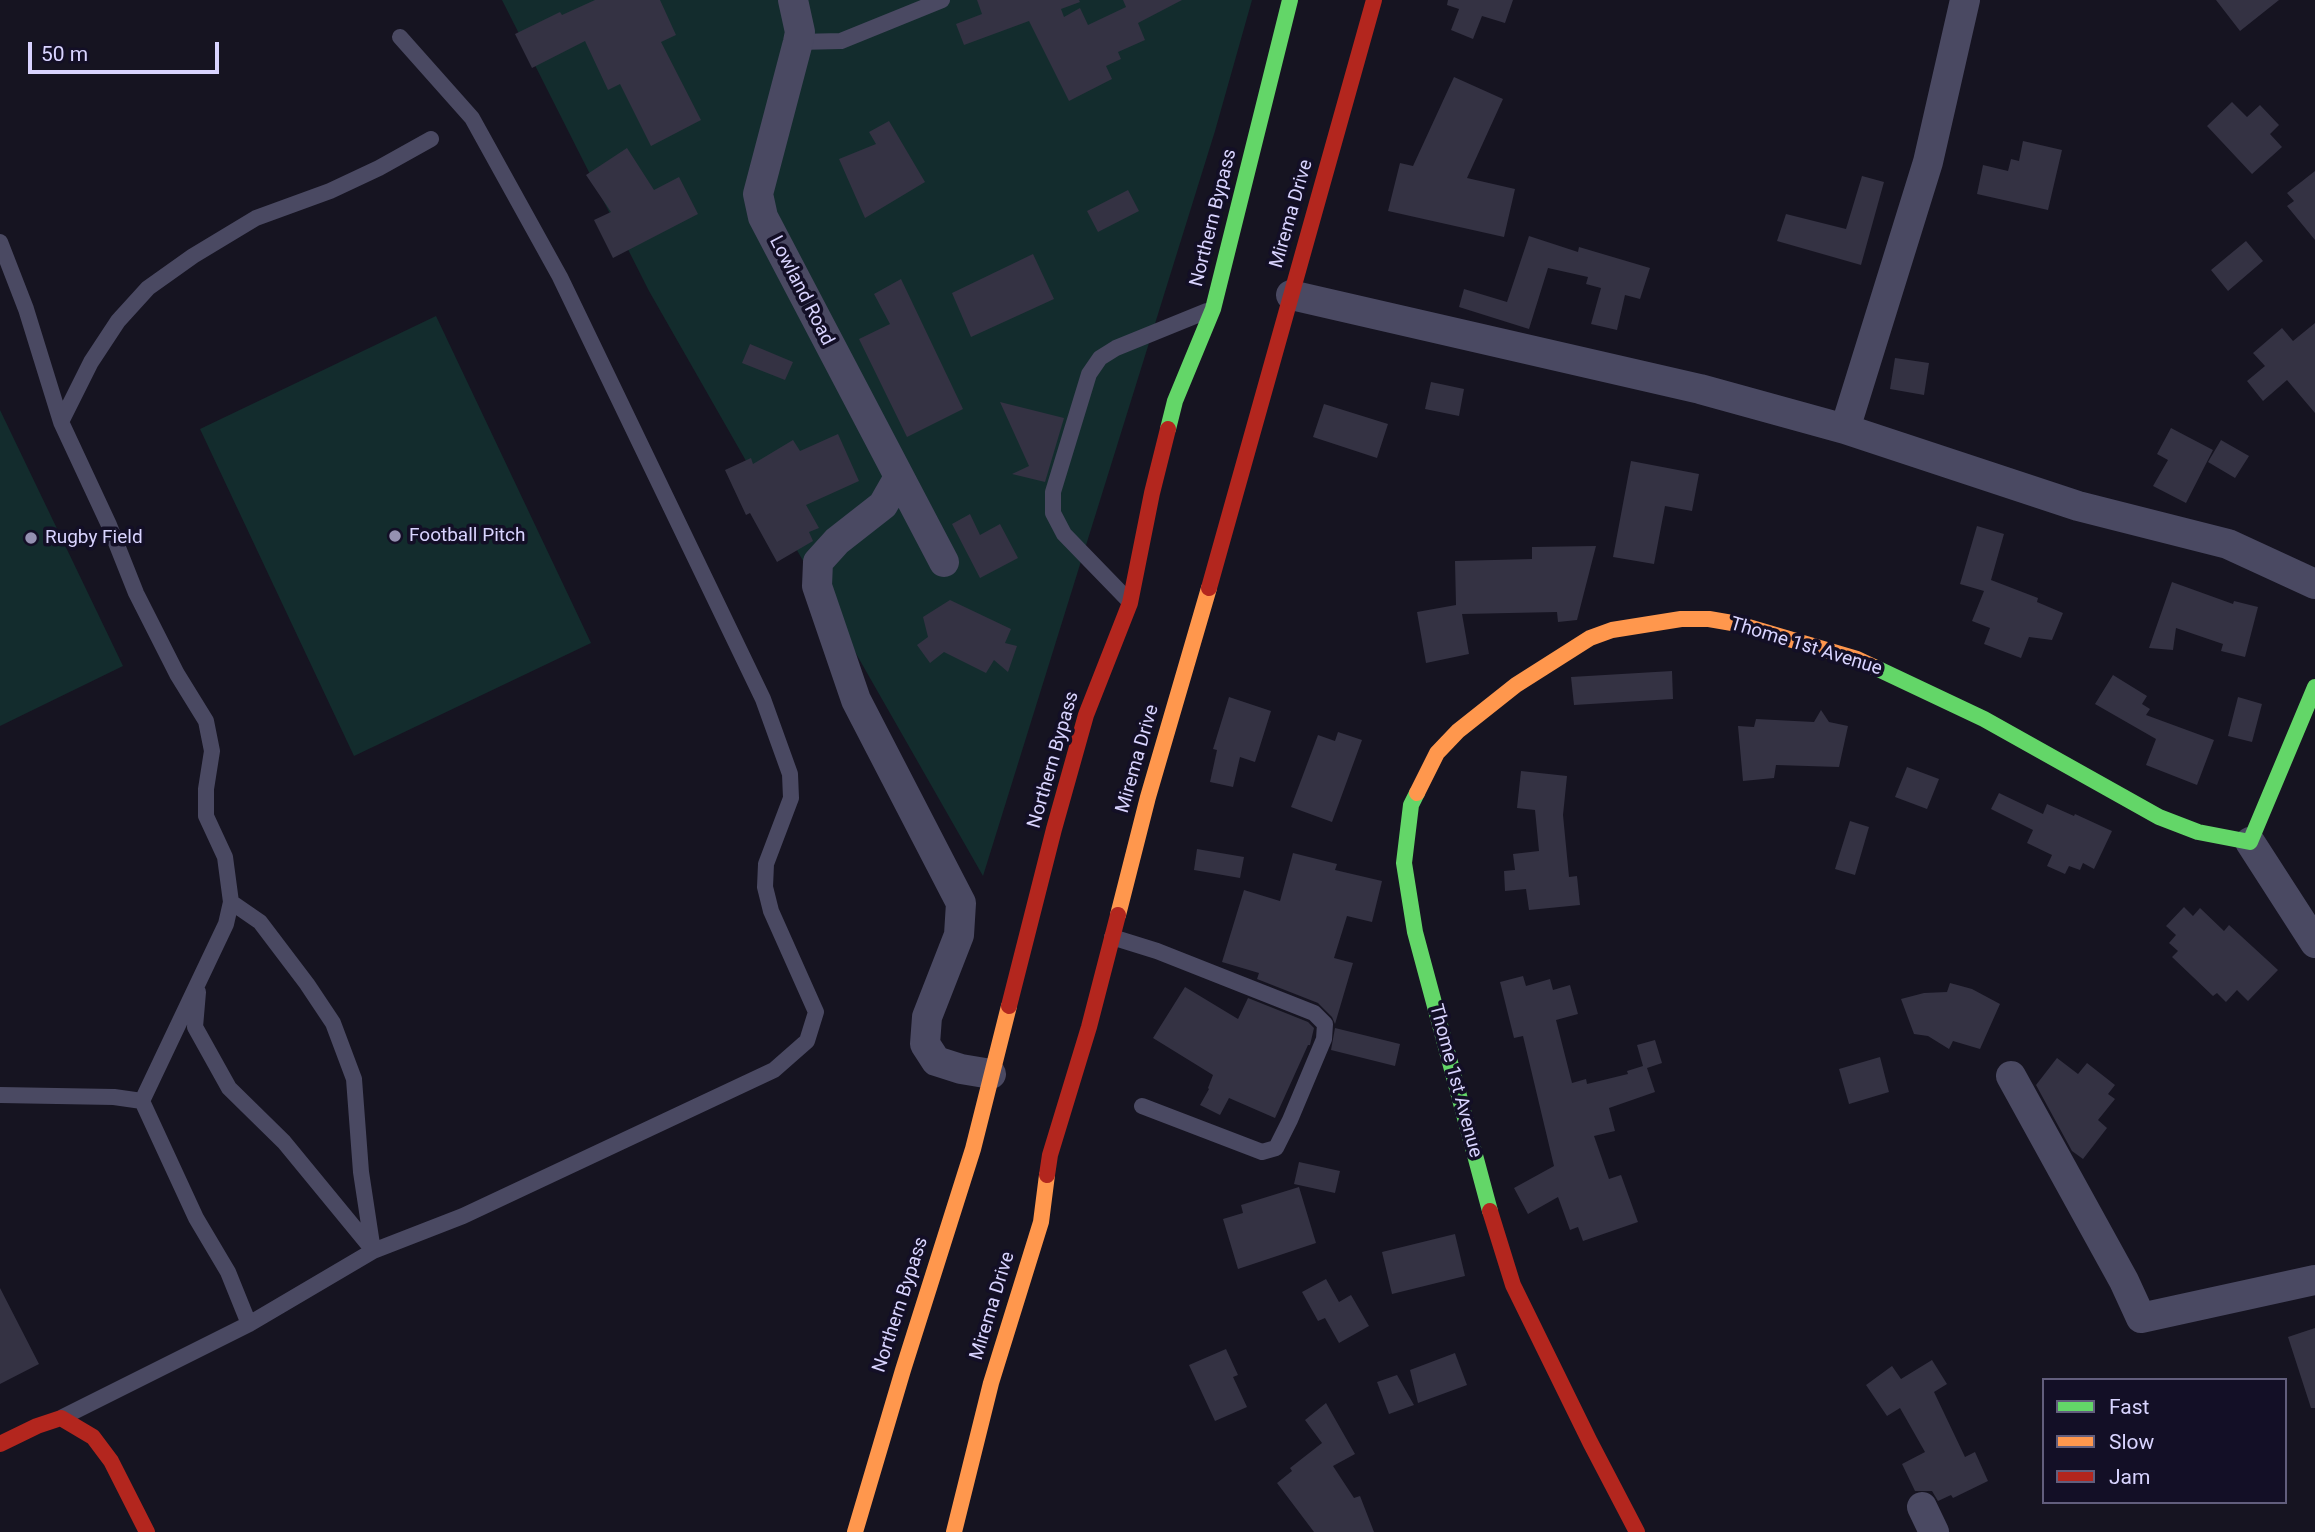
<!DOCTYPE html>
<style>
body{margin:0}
#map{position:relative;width:2315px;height:1532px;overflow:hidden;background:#161421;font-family:Roboto,sans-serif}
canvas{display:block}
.legend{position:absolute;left:2042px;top:1378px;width:245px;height:126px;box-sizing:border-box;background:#130f26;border:2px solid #625e7d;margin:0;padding:9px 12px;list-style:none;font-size:21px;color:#d9d4ff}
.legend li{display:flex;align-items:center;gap:14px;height:35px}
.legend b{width:35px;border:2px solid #625e7d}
.scale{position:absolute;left:28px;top:42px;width:191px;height:32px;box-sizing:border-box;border:4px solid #d9d4ff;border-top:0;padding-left:9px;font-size:21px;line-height:24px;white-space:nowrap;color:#d9d4ff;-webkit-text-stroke:5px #130f26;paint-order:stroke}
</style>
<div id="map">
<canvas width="2315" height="1532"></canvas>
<ul class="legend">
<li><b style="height:9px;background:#63d668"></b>Fast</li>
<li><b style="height:9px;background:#ff974d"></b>Slow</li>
<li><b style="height:9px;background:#b3261e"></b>Jam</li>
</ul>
<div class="scale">50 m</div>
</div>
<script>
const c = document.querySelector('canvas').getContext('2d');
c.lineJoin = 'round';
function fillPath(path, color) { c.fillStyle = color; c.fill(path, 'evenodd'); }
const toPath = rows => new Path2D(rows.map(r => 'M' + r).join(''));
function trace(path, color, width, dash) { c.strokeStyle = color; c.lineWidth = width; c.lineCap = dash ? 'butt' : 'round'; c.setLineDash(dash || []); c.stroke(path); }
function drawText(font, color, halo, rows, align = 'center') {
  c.font = font + ' Roboto,sans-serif'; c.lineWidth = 7; c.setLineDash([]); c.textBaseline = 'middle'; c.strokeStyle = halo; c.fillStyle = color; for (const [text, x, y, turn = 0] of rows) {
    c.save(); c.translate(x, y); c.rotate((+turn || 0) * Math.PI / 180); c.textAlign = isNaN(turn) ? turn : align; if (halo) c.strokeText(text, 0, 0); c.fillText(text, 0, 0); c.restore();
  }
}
const green = toPath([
 [502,0,1252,0,1215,131,983,876,649,291],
 [436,316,591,643,354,756,200,429],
 [0,410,123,666,0,726]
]);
const building = toPath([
 [595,0,660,0,676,35,661,42,701,120,651,146,620,84,608,90,585,41,532,68,515,34,560,12,562,15],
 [977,0,1079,0,1080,2,1061,9,1064,17,1080,8,1088,25,1126,7,1123,0,1182,0,1138,23,1145,40,1118,52,1121,59,1106,66,1112,79,1069,101,1029,21,964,45,956,24,982,14],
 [1448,0,1513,0,1505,23,1482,16,1473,39,1451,30,1459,9,1447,5],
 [2216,0,2279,0,2240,31],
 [1454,77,1503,99,1467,178,1515,189,1504,237,1388,211,1400,163,1413,166],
 [2232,102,2247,117,2260,105,2279,125,2270,134,2282,147,2252,174,2207,126],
 [889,121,925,182,865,218,839,159,876,144,869,132],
 [2023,141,2062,150,2048,210,1977,194,1983,165,2008,171,2011,159,2019,161],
 [627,148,654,190,679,177,698,214,613,258,594,220,611,212,586,175],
 [2315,171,2315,240,2287,206,2294,201,2287,193],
 [1862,176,1884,182,1861,265,1777,241,1786,214,1846,229],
 [1128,190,1139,211,1098,232,1087,211],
 [1529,236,1578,252,1579,247,1650,268,1640,299,1625,295,1617,330,1591,324,1601,288,1586,284,1588,277,1548,268,1529,329,1459,307,1464,289,1507,302],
 [2246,241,2263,261,2228,291,2211,270],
 [1033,254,1054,299,971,337,952,293],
 [901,279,963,409,907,437,859,339,890,324,874,294],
 [2315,323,2315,413,2287,380,2263,401,2247,381,2265,366,2253,353,2282,328,2293,341],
 [750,344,793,362,785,380,742,363],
 [1895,358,1929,363,1924,395,1890,389],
 [1431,382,1464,389,1459,416,1425,409],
 [1000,402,1064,418,1045,482,1012,474,1029,466],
 [1324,404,1388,424,1377,458,1313,437],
 [2171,428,2213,450,2186,503,2153,486,2168,460,2157,454],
 [838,434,859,481,806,505,819,528,809,532,813,541,777,562,750,513,746,515,725,470,751,458,753,464,793,440,800,451],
 [2221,440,2249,456,2235,478,2208,462],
 [1631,461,1699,474,1692,511,1665,506,1654,564,1613,557],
 [970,514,980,535,1000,524,1018,558,980,578,952,524],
 [1977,526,2004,534,1991,580,2038,598,2037,602,2063,613,2052,640,2029,637,2021,658,1984,644,1990,628,1972,621,1984,591,1960,584],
 [1596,546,1577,620,1558,622,1557,612,1462,614,1469,654,1426,663,1417,612,1456,605,1455,561,1532,559,1532,547],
 [2172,582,2233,604,2234,601,2258,607,2245,657,2221,651,2223,644,2176,628,2173,650,2149,648],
 [950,600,1011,629,1005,643,1017,646,1008,672,994,660,986,673,944,652,930,663,917,645,928,637,923,617],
 [1672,671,1673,699,1574,705,1571,677],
 [2113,675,2147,696,2142,704,2150,709,2146,715,2214,740,2197,785,2146,765,2156,739,2095,704],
 [1229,697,1271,711,1255,762,1240,757,1233,787,1210,782,1217,750,1213,749],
 [2238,697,2262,704,2252,742,2228,736],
 [1821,710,1829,722,1848,726,1839,767,1776,765,1774,778,1743,781,1738,726,1754,727,1756,719,1814,722],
 [1338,732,1362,740,1332,822,1291,807,1318,735,1335,741],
 [1907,767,1939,779,1927,809,1895,797],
 [1521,771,1567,776,1563,815,1569,877,1577,876,1580,905,1529,910,1526,889,1505,891,1504,871,1515,870,1513,854,1539,851,1535,810,1517,808],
 [1999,793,2043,814,2047,804,2074,816,2075,814,2112,831,2094,869,2083,863,2080,870,2069,866,2065,874,2047,866,2052,855,2027,843,2033,830,1991,809],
 [1850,821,1869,827,1855,875,1835,869],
 [1197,849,1244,857,1240,878,1194,870],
 [1293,853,1337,864,1335,870,1382,881,1372,922,1347,916,1334,958,1353,963,1335,1024,1332,1017,1318,1003,1257,979,1259,973,1222,962,1244,890,1280,901],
 [2184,907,2193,916,2200,908,2224,931,2229,925,2278,970,2248,1001,2237,990,2226,1002,2217,993,2213,996,2172,957,2178,951,2169,943,2176,935,2166,926],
 [1523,976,1526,986,1550,979,1553,990,1570,985,1578,1014,1556,1020,1572,1083,1586,1079,1587,1084,1628,1074,1627,1071,1643,1066,1637,1045,1655,1040,1662,1063,1647,1068,1655,1092,1609,1108,1615,1131,1594,1136,1609,1179,1621,1175,1638,1222,1583,1241,1578,1227,1570,1230,1558,1197,1528,1214,1514,1188,1554,1166,1523,1036,1514,1038,1500,982],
 [1950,983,1972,989,2000,1004,1980,1049,1953,1041,1949,1049,1928,1036,1914,1034,1901,999,1924,993,1947,992],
 [1185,987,1238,1019,1248,998,1308,1022,1314,1028,1310,1045,1308,1045,1275,1118,1229,1098,1220,1115,1200,1105,1209,1089,1208,1088,1213,1075,1153,1038],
 [1335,1028,1400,1044,1395,1066,1331,1050],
 [1880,1057,1889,1092,1849,1104,1839,1069],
 [2057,1058,2078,1074,2087,1063,2115,1085,2108,1094,2115,1099,2098,1120,2107,1128,2083,1159,2072,1151,2036,1085],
 [1299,1162,1340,1171,1335,1193,1294,1184],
 [1299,1187,1316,1243,1238,1269,1223,1219,1243,1213,1241,1205],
 [1455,1234,1465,1276,1392,1294,1382,1252],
 [1326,1279,1339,1302,1351,1295,1369,1326,1339,1343,1325,1318,1318,1321,1302,1292],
 [0,1288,39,1364,0,1384],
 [2315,1328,2315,1408,2311,1408,2288,1337],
 [1226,1349,1238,1375,1233,1377,1247,1407,1215,1421,1189,1365],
 [1455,1353,1467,1385,1418,1403,1410,1370],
 [1932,1360,1947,1384,1934,1392,1965,1457,1975,1452,1988,1481,1953,1498,1951,1495,1938,1501,1932,1491,1915,1491,1902,1464,1925,1452,1900,1408,1887,1416,1866,1385,1892,1366,1901,1379],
 [1397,1375,1414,1405,1389,1414,1377,1382],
 [1326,1403,1355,1454,1333,1466,1354,1498,1360,1496,1374,1532,1314,1532,1277,1483,1292,1471,1290,1468,1322,1443,1305,1420]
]);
const lane = toPath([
 [798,42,841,41,942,0],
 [0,242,26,309,61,422,109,525,136,593,177,674,206,721,212,751,206,789,206,816,225,857,231,902,226,924,142,1101,196,1218,228,1272,249,1324],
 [61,422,91,362,118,321,148,288,193,256,256,218,330,191,379,168,431,139],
 [1129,601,1064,534,1053,513,1053,492,1089,374,1100,358,1116,348,1207,311],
 [231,902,260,922,307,984,333,1023,354,1079,361,1172,373,1251],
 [1112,937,1157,951,1314,1013,1325,1024,1324,1039,1290,1120,1276,1148,1262,1152,1142,1106],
 [198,992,195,1027,229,1088,284,1142,372,1249],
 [0,1095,114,1097,142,1101],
 [63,1417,249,1324,373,1251,463,1216,774,1070,807,1041,816,1012,771,911,765,887,766,864,791,798,790,774,763,699,560,277,472,118,400,37]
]);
const street = toPath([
 [793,0,800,32,798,42,758,194,763,217,944,562],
 [1291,295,1700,389,1845,429,2078,506,2228,544,2315,584],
 [1845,429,1928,162,1965,0],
 [899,477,883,505,837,541,818,562,817,586,856,700,961,903,959,935,927,1017,925,1044,936,1061,961,1069,991,1074],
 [2250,842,2315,943],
 [2011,1076,2124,1281,2141,1318,2315,1280],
 [1922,1507,1934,1532]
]);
const fast = toPath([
 [1168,429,1175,401,1213,309,1290,0],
 [1874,667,1984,719,2159,817,2198,832,2250,842,2315,687],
 [1417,793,1411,805,1404,863,1415,932,1490,1211]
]);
const slow = toPath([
 [1417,793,1437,753,1458,731,1516,685,1590,638,1612,630,1681,619,1709,619,1738,624,1857,659,1874,667],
 [1118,915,1148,797,1209,588],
 [855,1532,903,1370,973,1149,1009,1006],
 [954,1532,991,1383,1041,1222,1047,1175]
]);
const jam = toPath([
 [1209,588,1374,0],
 [1009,1006,1054,829,1086,715,1130,603,1152,493,1168,429],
 [1047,1175,1050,1155,1089,1027,1118,915],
 [1490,1211,1513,1285,1590,1442,1637,1532],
 [0,1444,37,1426,61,1418,93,1437,111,1461,147,1532]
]);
const markers = [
 [395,536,7,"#9591b1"],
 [31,538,7,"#9591b1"]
];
const streetNames = [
 ["Mirema Drive",1292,214,-74],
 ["Northern Bypass",1214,218,-76],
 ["Lowland Road",801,291,63],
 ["Thome 1st Avenue",1806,647,17],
 ["Mirema Drive",1138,759,-74],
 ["Northern Bypass",1054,760,-74],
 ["Thome 1st Avenue",1455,1081,75],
 ["Northern Bypass",901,1305,-72],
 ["Mirema Drive",993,1306,-73]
];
const poiNames = [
 ["Football Pitch",409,536],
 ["Rugby Field",45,538]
];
fillPath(green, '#132c2d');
fillPath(building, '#343243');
trace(lane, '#4a4962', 16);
trace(street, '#4a4962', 30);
trace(fast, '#63d668', 16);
trace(slow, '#ff974d', 16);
trace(jam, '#b3261e', 16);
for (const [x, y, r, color] of markers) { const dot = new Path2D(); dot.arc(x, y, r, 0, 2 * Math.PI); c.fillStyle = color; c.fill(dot); trace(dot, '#130f26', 2.5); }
drawText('19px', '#d9d4ff', '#130f26', streetNames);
drawText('19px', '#d9d4ff', '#130f26', poiNames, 'left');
</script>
